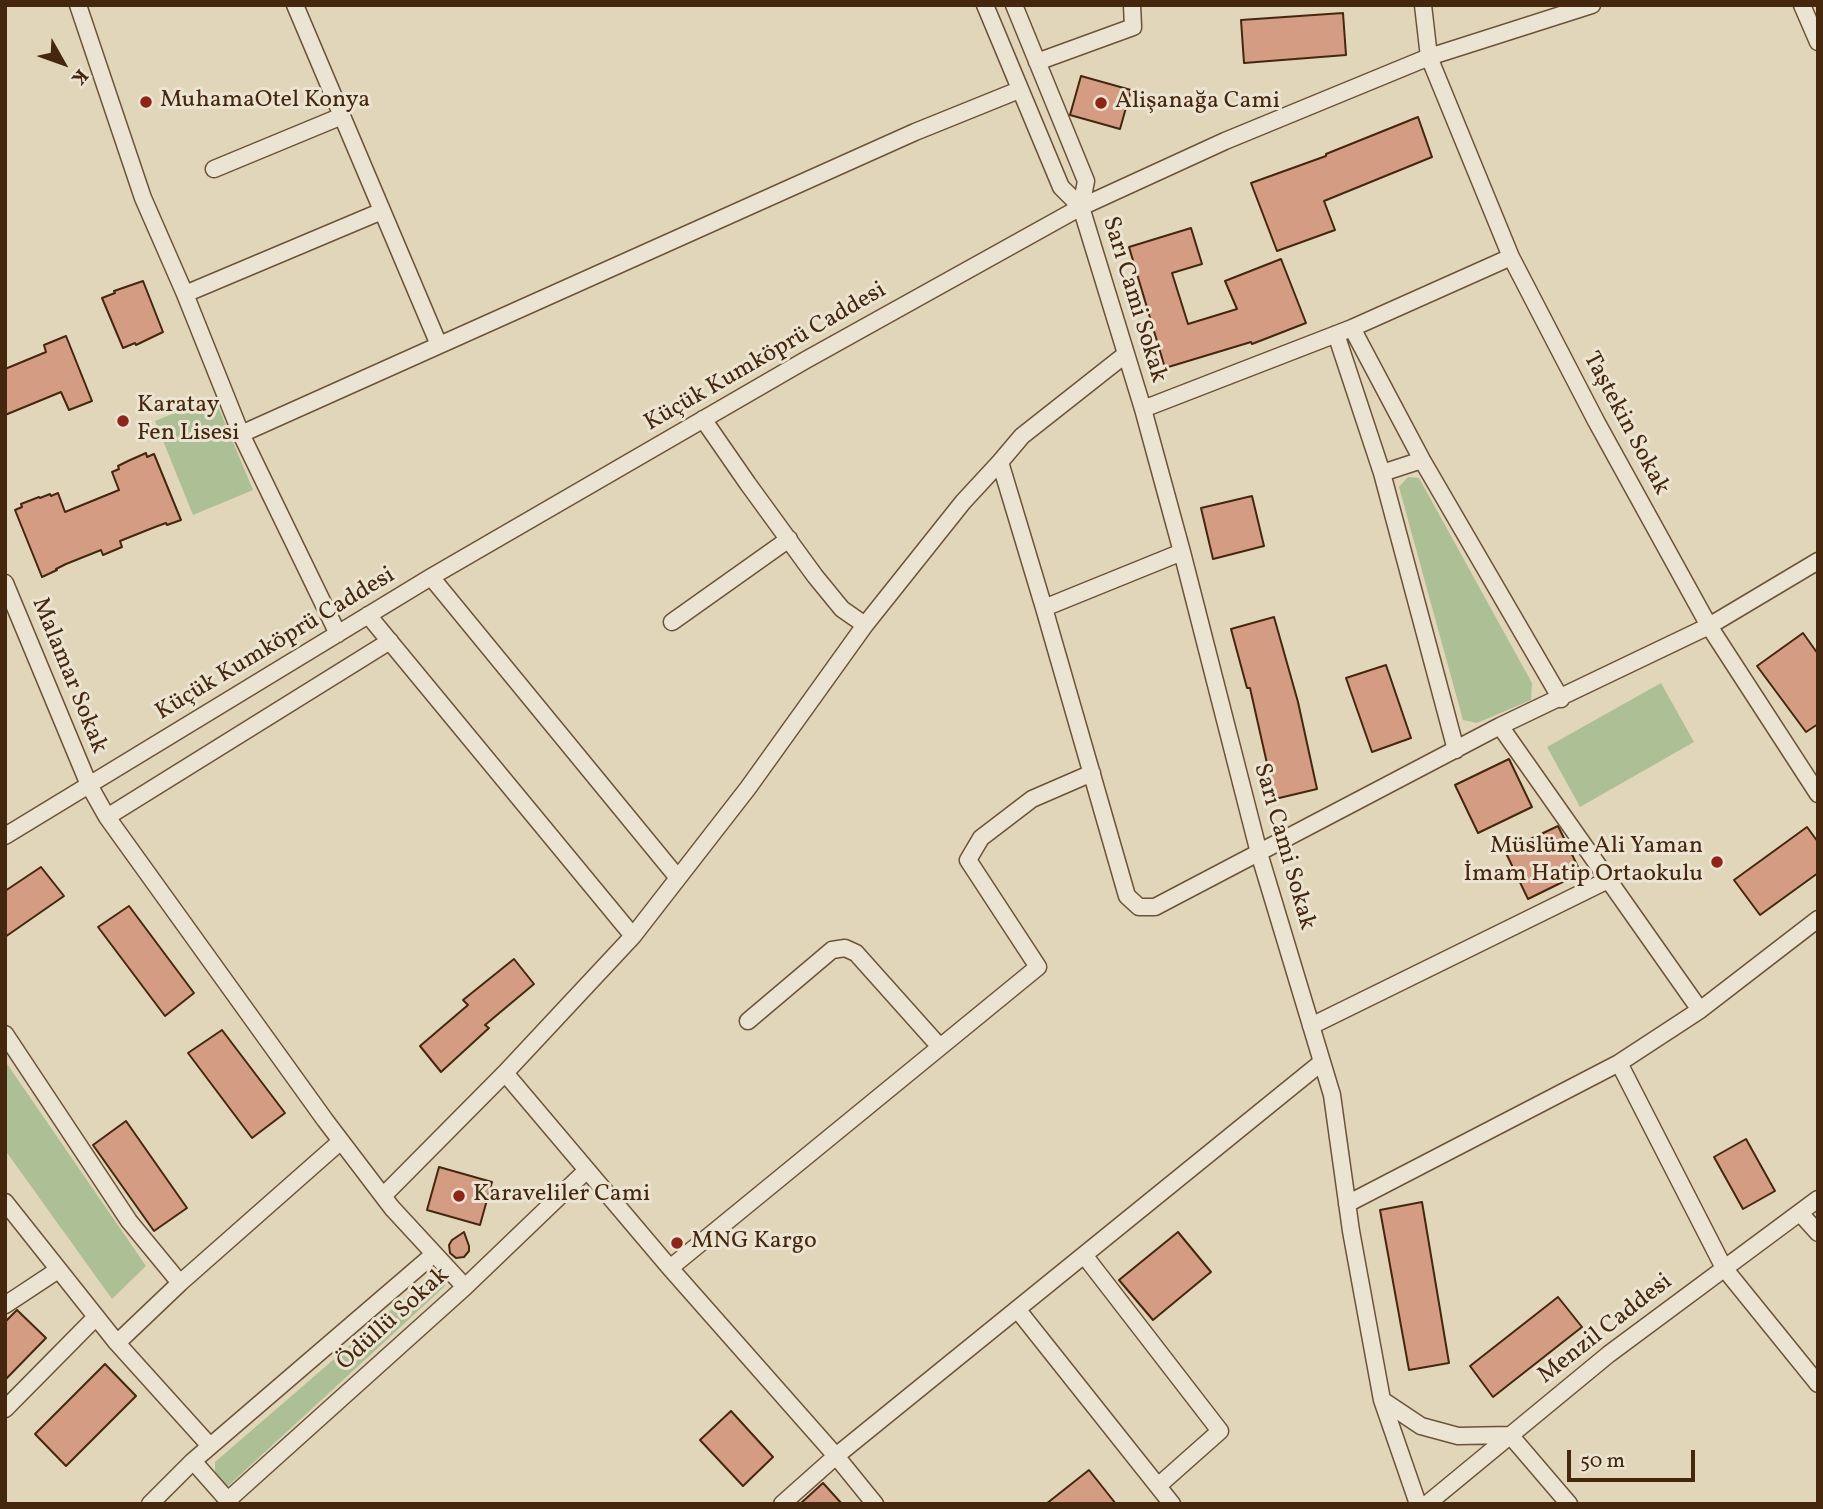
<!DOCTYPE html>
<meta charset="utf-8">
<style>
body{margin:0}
#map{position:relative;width:1823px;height:1509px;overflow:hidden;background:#e2d6ba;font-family:Vollkorn,serif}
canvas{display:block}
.frame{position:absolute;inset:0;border:7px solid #44270d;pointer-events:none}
.north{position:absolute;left:28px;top:28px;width:70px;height:70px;-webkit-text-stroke:5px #ece4d2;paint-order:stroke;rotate:130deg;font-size:19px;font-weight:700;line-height:28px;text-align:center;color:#44270d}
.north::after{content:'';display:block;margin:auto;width:24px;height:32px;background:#44270d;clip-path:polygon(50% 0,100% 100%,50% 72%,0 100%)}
.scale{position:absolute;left:1567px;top:1450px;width:128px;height:32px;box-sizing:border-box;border:4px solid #44270d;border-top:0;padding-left:9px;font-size:21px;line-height:24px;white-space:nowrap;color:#44270d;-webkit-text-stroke:5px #ece4d2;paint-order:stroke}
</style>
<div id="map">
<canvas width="1823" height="1509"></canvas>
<div class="frame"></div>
<div class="north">K</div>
<div class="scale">50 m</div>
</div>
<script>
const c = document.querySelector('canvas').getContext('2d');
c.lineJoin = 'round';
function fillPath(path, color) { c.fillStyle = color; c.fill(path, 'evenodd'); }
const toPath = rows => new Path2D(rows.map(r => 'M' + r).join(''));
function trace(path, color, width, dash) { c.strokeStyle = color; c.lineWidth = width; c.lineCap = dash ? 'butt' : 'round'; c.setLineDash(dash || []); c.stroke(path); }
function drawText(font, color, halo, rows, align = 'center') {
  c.font = font + ' Vollkorn,serif'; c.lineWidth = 6; c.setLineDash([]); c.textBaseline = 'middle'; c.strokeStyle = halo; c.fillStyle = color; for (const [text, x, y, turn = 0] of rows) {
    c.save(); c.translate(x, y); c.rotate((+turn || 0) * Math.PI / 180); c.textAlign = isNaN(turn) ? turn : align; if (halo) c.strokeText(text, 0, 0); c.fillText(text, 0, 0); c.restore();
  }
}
const green = toPath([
 [214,397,253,490,193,515,155,421],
 [1408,477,1419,478,1532,683,1531,700,1477,723,1463,720,1399,487],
 [1661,683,1694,742,1580,807,1547,747],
 [5,1061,146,1266,112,1299,5,1150],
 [435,1272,444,1273,446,1279,445,1286,227,1487,215,1473,215,1462]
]);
const building = toPath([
 [1343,13,1346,55,1244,63,1241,20,1343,13],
 [1081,76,1131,90,1120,129,1070,115,1081,76],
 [1418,117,1432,157,1324,201,1335,230,1277,251,1251,183,1326,156,1326,154,1418,117],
 [1191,228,1202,264,1172,273,1188,324,1237,309,1225,281,1281,259,1306,323,1252,344,1251,342,1165,368,1129,247,1191,228],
 [143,281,163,332,136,345,135,343,123,348,102,298,115,293,114,291,143,281],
 [66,336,92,401,69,410,61,392,5,415,5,369,46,352,44,345,66,336],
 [146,453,147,457,154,454,181,520,167,525,166,523,155,527,120,541,122,547,103,555,101,550,66,564,56,569,57,570,42,577,15,510,22,507,21,504,39,497,40,498,50,494,51,496,58,493,65,512,119,490,112,472,119,469,118,466,128,461,146,453],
 [1252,496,1264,546,1213,559,1201,508,1252,496],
 [1274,617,1298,702,1317,789,1275,799,1250,688,1247,688,1231,629,1274,617],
 [1803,633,1818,654,1818,724,1806,732,1757,666,1803,633],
 [1386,665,1411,738,1372,752,1346,678,1386,665],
 [1509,759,1532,807,1478,833,1455,785,1509,759],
 [1558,826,1581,873,1528,899,1505,851,1558,826],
 [1807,827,1818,842,1818,873,1760,915,1734,880,1807,827],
 [41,867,64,896,5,937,5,891,41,867],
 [129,906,194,993,165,1016,98,927,129,906],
 [514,959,534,984,485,1025,489,1028,441,1072,420,1046,468,1005,463,1000,514,959],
 [222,1030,285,1113,252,1138,188,1053,222,1030],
 [126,1121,187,1208,154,1231,93,1145,126,1121],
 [1746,1139,1775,1191,1743,1209,1714,1157,1746,1139],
 [439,1167,492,1182,480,1225,427,1210,439,1167],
 [1422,1202,1449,1363,1409,1370,1380,1210,1422,1202],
 [464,1232,469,1246,469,1251,464,1257,456,1258,450,1253,449,1245,452,1240,464,1232],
 [1178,1232,1211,1272,1153,1320,1119,1280,1178,1232],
 [1558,1297,1582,1327,1493,1397,1470,1366,1558,1297],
 [17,1310,46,1338,5,1380,5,1322,17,1310],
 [105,1364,136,1396,66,1466,35,1434,105,1364],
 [731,1411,773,1457,743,1486,700,1440,731,1411],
 [1089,1470,1116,1504,1046,1504,1089,1470],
 [823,1483,842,1504,800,1504,823,1483]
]);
const minor = toPath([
 [78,5,143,198,185,294,241,434,338,634],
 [295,5,439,345],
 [985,5,1061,187,1081,207,1143,409,1182,552,1259,853,1332,1095,1351,1231,1382,1400,1418,1504],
 [1014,5,1086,181,1081,207],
 [1423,5,1429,57,1511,257,1596,421,1709,626,1818,794],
 [1802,5,1818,42],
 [1037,62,1133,27,1132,5],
 [214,169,342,116],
 [185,294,382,211],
 [1352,328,1422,460,1561,699],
 [1336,334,1382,473,1456,750],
 [1143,409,1352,328,1511,257],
 [703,419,748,484,815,576,842,609,865,625],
 [241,434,915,132,1019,90],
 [1000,462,1022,436,1126,354],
 [1382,473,1422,460],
 [431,577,678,878],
 [5,583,89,785,107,817,325,1120,392,1208,465,1287],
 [1044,608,1182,552],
 [368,615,633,936],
 [672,622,789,539],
 [1500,726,1700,1010],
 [107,817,390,641],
 [5,836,431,577,804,361,1081,207,1225,141,1429,57,1592,5],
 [748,1021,832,950,845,948,856,953,940,1047],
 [1311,1026,1608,880],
 [5,1034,129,1221,180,1283],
 [1619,1063,1724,1268,1818,1384],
 [383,1196,505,1073],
 [5,1202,117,1343],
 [1347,1204,1619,1063,1700,1010,1818,919],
 [1800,1213,1818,1233],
 [1084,1255,1220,1431,1158,1486],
 [670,1268,1038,967,968,860,981,838,1032,799,1092,773],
 [5,1305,58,1270],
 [1017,1309,1172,1504],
 [1382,1400,1421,1426,1458,1436,1510,1435,1569,1504],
 [5,1409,96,1317],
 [210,1446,117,1343,180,1283,341,1141],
 [193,1461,231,1504],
 [228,1500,465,1287,587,1170],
 [150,1504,193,1461,434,1254],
 [782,1504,836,1456,1322,1062],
 [875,1504,836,1456,670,1268,505,1073,633,936,748,788,865,625,963,502,1000,462,1044,608,1127,896,1139,907,1155,907,1500,726,1709,626,1818,561],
 [1427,1504,1609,1354,1818,1199]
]);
const markers = [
 [146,102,7,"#8f2418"],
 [1101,103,7,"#8f2418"],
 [123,421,7,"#8f2418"],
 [1717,862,7,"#8f2418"],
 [459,1196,7,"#8f2418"],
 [677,1243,7,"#8f2418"]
];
const poiNames = [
 ["MuhamaOtel Konya",160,102],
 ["Alişanağa Cami",1115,103],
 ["Karatay",137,407],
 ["Fen Lisesi",137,435],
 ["Müslüme Ali Yaman",1703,848,"right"],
 ["İmam Hatip Ortaokulu",1703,876,"right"],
 ["Karaveliler Cami",473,1196],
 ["MNG Kargo",691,1243]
];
const streetNames = [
 ["Sarı Cami Sokak",1133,300,73],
 ["Küçük Kumköprü Caddesi",766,358,-30],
 ["Taştekin Sokak",1625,424,62],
 ["Küçük Kumköprü Caddesi",276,645,-31],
 ["Malamar Sokak",68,676,68],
 ["Sarı Cami Sokak",1283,847,74],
 ["Ödüllü Sokak",394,1320,-42],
 ["Menzil Caddesi",1606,1330,-38]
];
fillPath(green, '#adbf95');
fillPath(building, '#d59c84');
trace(building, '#44270d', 2);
trace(minor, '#6c5338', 19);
trace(minor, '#ece4d2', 16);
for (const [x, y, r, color] of markers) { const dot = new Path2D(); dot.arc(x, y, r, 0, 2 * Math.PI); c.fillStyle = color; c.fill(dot); trace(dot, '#ece4d2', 2.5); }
drawText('24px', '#44270d', '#ece4d2', poiNames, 'left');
drawText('24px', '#44270d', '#ece4d2', streetNames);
</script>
